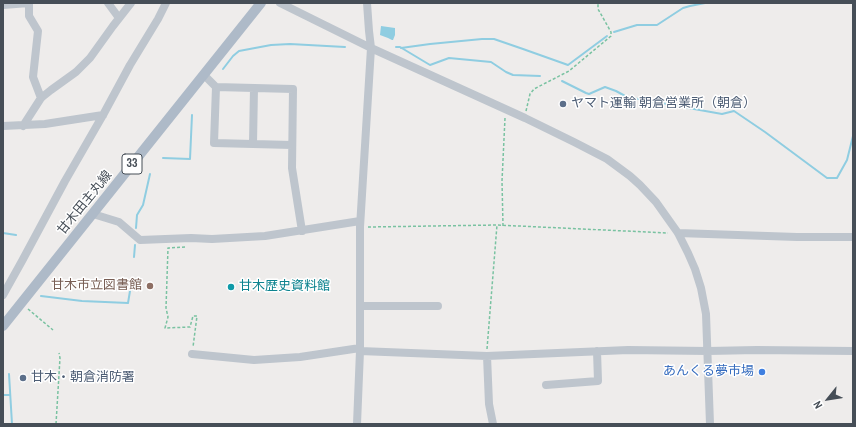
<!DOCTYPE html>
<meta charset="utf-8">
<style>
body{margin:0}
#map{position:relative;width:856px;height:427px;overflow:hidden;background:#eeeceb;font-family:"Archivo Narrow",sans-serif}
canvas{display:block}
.frame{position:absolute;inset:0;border:4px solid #464e57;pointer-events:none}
.north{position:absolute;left:808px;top:379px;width:40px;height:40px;-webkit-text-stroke:3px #fff;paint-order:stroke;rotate:240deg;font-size:11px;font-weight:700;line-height:16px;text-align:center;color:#464e57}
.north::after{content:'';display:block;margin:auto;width:14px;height:18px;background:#464e57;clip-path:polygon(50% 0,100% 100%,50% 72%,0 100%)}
</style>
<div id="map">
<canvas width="856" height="427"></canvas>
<div class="frame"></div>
<div class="north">N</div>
</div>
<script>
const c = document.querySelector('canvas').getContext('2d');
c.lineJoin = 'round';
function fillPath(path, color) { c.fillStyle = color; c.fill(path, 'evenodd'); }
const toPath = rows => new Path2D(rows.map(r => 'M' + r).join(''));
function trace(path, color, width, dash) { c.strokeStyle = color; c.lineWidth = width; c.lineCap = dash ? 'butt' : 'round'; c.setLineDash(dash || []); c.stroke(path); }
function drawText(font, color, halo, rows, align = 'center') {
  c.font = font + ' "Archivo Narrow","Noto Sans JP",sans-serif'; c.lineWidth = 3; c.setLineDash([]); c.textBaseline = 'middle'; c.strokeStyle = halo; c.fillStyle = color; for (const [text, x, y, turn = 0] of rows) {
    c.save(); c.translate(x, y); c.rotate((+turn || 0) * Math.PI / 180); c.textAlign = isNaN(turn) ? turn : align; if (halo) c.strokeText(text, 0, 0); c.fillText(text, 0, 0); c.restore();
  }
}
const water = toPath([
 [381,26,395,28,395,35,393,40,392,40,388,38,380,35]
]);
const stream = toPath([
 [614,32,637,25,657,25,683,8,690,6,705,3],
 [396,47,400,47,430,65,449,58,491,62,506,72,513,75,540,76],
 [401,48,430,44,482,39,494,39,523,49,568,65,607,36],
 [223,69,233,56,239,51,271,45,290,44,345,47],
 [562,81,586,93,589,94,605,87,616,91,627,97,722,114,734,111,765,132,827,178,837,178,847,160,853,136],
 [163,158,190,159,192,115],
 [136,228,137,215,143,205,150,174],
 [3,233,16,235],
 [134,257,135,245],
 [41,296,82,301,128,303,130,291],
 [9,374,12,424],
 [3,395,10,395]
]);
const path = toPath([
 [526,111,530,94,534,89,569,71,611,36,611,32,598,9,598,3],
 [503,226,502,181,505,118],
 [368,227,497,225,668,233],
 [185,247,168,248,166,308,168,317,165,328,190,327,193,316,197,316,193,347],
 [28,309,53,330],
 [487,349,497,225],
 [56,424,60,358,59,353]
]);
const minor = toPath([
 [29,3,29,16,38,31,33,77,41,98],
 [108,3,119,18],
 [280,3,371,48,525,118,574,142,607,159,630,176,640,185,656,202,678,233,688,253,695,269,701,288,706,314,710,424],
 [3,5,29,3],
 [204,75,216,87,293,89,292,168,302,231],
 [216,87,214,143,292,145],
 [3,126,45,124,103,115],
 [23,126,41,98,51,90,76,72,90,58,113,26,131,3],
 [253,144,254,88],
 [93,214,119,222,140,240,191,238,212,239,265,236,360,221],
 [678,233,797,237,853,237],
 [3,295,22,261,65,181,103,115,130,65,158,19,166,3],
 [360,306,438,306],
 [360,351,487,356,628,350,708,351,757,350,853,351],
 [192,354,254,360,300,357,360,348],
 [487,356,489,404,493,424],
 [546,385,598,381,597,351],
 [357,424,360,351,360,227,371,48,369,31,367,3]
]);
const major = toPath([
 [3,326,261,3]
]);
const markers = [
 [563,104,4,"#5c6f8a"],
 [150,286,4,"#8d6e63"],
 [231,287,4,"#0f9aa8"],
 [762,372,4,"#3f7fe0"],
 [23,378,4,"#5c6f8a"]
];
const shields = [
 [132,164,20]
];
const shieldNames = [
 ["33",132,164]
];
const serviceNames = [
 ["ヤマト運輸 朝倉営業所（朝倉）",571,104],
 ["甘木・朝倉消防署",31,378]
];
const streetNames = [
 ["甘木田主丸線",85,203,-51]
];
const educationNames = [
 ["甘木市立図書館",142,286]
];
const cultureNames = [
 ["甘木歴史資料館",239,287]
];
const shopNames = [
 ["あんくる夢市場",754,372]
];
fillPath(water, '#8fcde1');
trace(stream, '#8fcde1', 2);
trace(path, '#79c2a1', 1.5, [3, 2]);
trace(minor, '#bec5cd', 8);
trace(major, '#aebac8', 10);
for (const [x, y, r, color] of markers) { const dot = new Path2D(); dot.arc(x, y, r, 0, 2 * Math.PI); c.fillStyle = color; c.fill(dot); trace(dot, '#fff', 1.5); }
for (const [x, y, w] of shields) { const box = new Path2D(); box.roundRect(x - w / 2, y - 10, w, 20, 3); c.fillStyle = '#fff'; c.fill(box); trace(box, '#464e57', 1); }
drawText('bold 12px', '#464e57', null, shieldNames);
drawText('13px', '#4e5e75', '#fff', serviceNames, 'left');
drawText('13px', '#464e57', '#fff', streetNames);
drawText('13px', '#785e54', '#fff', educationNames, 'right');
drawText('13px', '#0d838f', '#fff', cultureNames, 'left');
drawText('13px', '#366cbe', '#fff', shopNames, 'right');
</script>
